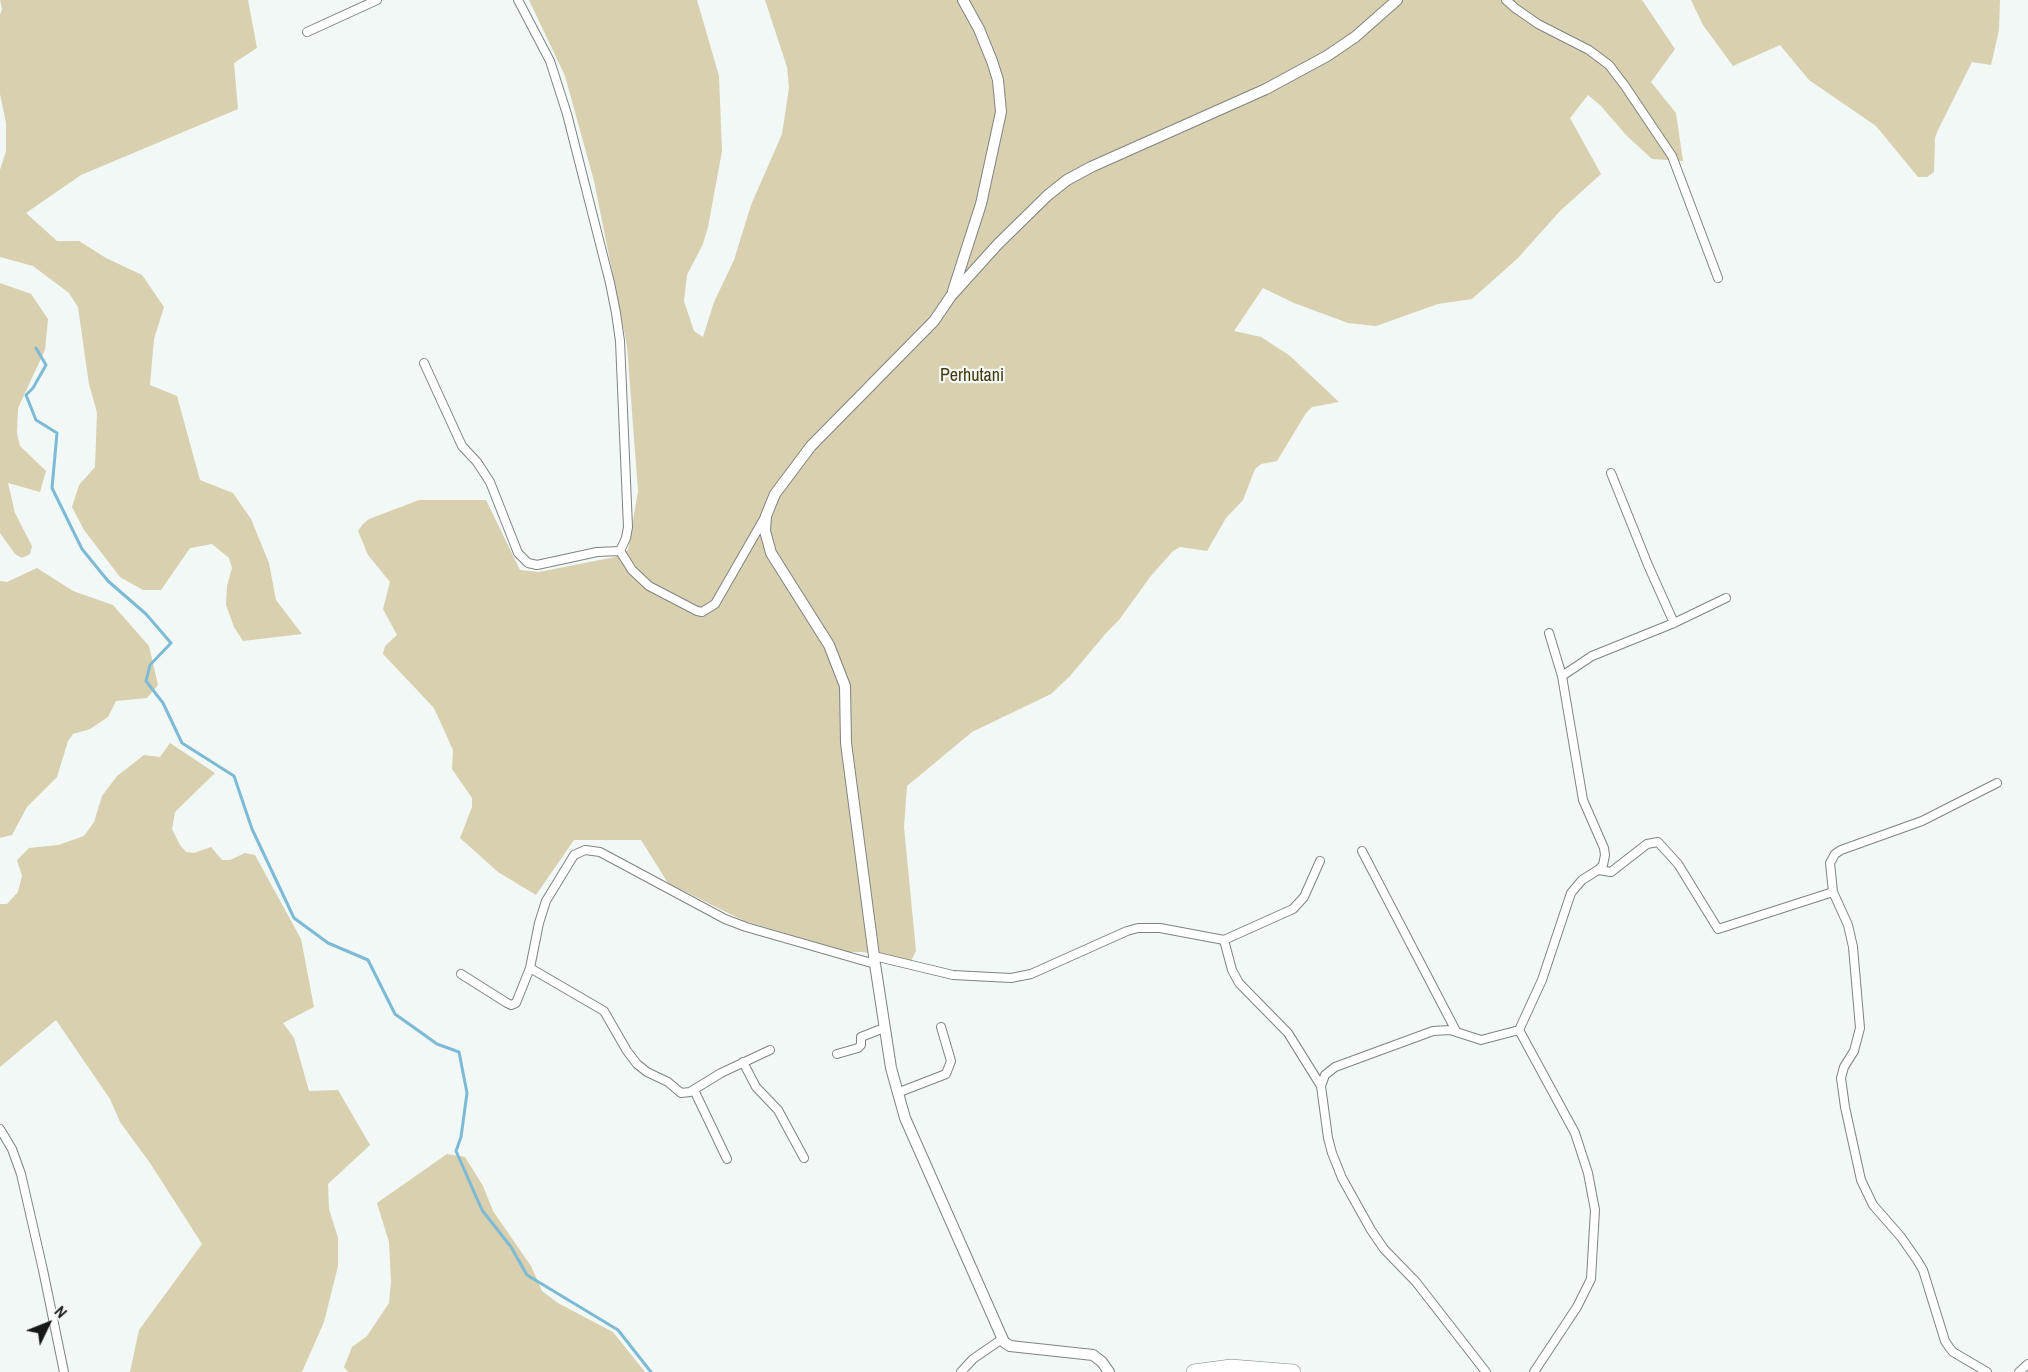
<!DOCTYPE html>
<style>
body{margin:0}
#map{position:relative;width:2028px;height:1372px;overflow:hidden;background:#f2f8f5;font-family:"Archivo Narrow",sans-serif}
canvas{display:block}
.north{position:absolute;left:18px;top:1294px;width:60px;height:60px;-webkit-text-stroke:4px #f2f8f5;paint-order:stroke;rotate:47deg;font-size:16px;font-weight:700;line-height:24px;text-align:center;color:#161817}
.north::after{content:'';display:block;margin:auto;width:21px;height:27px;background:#161817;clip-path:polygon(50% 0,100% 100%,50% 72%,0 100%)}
</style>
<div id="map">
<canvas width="2028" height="1372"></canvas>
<div class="north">N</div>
</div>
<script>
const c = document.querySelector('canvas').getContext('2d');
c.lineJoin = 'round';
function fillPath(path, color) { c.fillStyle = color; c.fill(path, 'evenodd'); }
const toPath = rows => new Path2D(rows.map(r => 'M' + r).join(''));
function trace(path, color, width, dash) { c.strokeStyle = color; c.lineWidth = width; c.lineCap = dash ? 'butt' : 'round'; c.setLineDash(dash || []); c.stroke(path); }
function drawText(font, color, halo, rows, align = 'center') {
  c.font = font + ' "Archivo Narrow",sans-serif'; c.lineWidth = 4.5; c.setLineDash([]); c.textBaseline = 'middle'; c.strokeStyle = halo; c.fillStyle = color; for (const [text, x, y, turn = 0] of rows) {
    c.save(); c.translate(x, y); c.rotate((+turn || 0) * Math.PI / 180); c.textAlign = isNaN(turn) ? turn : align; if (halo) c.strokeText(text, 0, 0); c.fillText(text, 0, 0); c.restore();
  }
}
const green = toPath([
 [0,0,248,0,257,48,234,63,238,109,81,175,26,213,57,241,79,241,106,258,142,275,164,307,154,339,150,385,177,396,200,480,233,493,251,519,269,563,276,600,302,634,243,641,234,627,226,605,227,586,232,568,229,558,212,544,190,548,161,590,143,590,120,577,84,530,72,507,79,485,95,467,97,413,89,384,78,307,69,293,33,266,0,257,0,170,6,151,6,123,0,94,0,15,2,9],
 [529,0,697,0,719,76,722,151,708,227,703,244,687,275,684,301,694,331,703,337,714,302,734,260,751,205,782,134,789,88,787,67,765,0,1642,0,1675,49,1651,82,1676,113,1683,161,1652,159,1627,136,1600,105,1588,95,1570,118,1601,174,1560,211,1518,258,1472,299,1438,304,1376,326,1348,323,1294,303,1263,288,1234,331,1261,337,1289,355,1339,402,1312,407,1306,413,1277,461,1261,464,1255,469,1243,500,1226,518,1207,551,1180,547,1173,551,1150,577,1119,620,1107,632,1070,676,1051,694,972,732,907,786,904,827,916,951,911,961,863,952,849,952,744,921,668,883,641,840,574,840,536,895,498,872,460,838,472,807,472,798,452,769,453,750,434,708,383,654,385,646,397,635,383,609,390,582,368,555,358,531,363,524,369,519,419,500,486,500,520,570,539,572,615,557,628,550,638,491,627,346,594,181,565,76],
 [1691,0,2000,0,1999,30,1991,65,1972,62,1938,130,1935,138,1934,172,1927,177,1918,177,1876,126,1809,80,1780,45,1733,66,1703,25],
 [0,283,31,294,48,319,45,350,18,408,17,433,20,446,46,471,40,492,8,483,15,513,32,546,30,554,22,558,15,554,0,533],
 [37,568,73,591,113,605,149,646,158,685,147,698,116,701,108,717,90,729,73,734,68,741,57,777,27,807,12,835,0,838,0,581,7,582],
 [170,743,215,773,175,812,172,829,180,845,186,852,194,853,211,847,222,860,230,860,245,853,255,855,301,939,314,1007,283,1023,294,1038,309,1091,338,1090,370,1145,328,1184,329,1209,338,1238,338,1266,324,1322,302,1372,130,1372,139,1330,202,1244,150,1163,120,1122,110,1099,56,1020,0,1067,0,904,7,904,18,892,22,876,17,860,29,848,58,845,84,836,94,822,102,796,117,776,144,755,160,757],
 [447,1154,465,1157,483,1186,493,1211,531,1266,542,1291,558,1303,613,1332,645,1372,348,1372,344,1367,352,1347,367,1336,389,1303,391,1282,389,1242,377,1203]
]);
const stream = toPath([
 [36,348,46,365,33,388,26,395,36,420,57,433,52,488,82,549,108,581,146,614,171,643,150,665,146,681,163,703,182,743,234,776,252,829,294,918,328,943,368,960,395,1014,437,1044,459,1052,467,1093,461,1137,456,1151,482,1210,511,1247,527,1275,618,1330,651,1372]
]);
const minor = toPath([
 [518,0,550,61,567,114,610,283,616,313,620,341,628,527,626,538,620,551],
 [1506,0,1515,8,1538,24,1589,50,1609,65,1625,86,1672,156,1718,278],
 [307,32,377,0],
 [424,363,462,446,477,462,490,482,518,553,528,563,537,565,597,552,620,551,632,570,649,586,697,611,702,612,715,604,765,517],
 [1611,473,1648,565,1674,623],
 [1549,633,1562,676],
 [1362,851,1456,1031],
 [1598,870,1611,872,1647,844,1658,842,1678,864,1718,929,1833,892,1848,925,1853,947,1860,1028,1854,1051,1844,1067,1841,1078,1845,1107,1861,1180,1873,1205,1901,1237,1917,1260,1923,1270,1945,1341,1949,1347,1953,1352,1987,1372],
 [1833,892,1830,863,1835,854,1841,850,1922,821,1997,783],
 [1224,940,1232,970,1239,983,1288,1033,1321,1086],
 [874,956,953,975,1011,978,1031,974,1127,931,1138,928,1160,928,1224,940,1293,909,1304,897,1320,861],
 [530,968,604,1011,627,1051,637,1064,647,1072,668,1082,681,1093,690,1092,721,1073,770,1050],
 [461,974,507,1003,511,1005,516,1003,530,968,539,923,546,901,574,855,585,850,600,852,725,919,746,927,875,964],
 [1519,1030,1575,1133,1588,1173,1595,1210,1591,1279,1577,1307,1534,1372],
 [837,1054,858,1048,861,1045,861,1037,884,1028],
 [743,1062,756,1087,778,1110,804,1158],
 [694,1090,727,1159],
 [897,1093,946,1074,951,1061,941,1027],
 [0,1129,12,1149,21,1174,43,1270,64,1372],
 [961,1372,973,1359,1002,1339],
 [1486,1372,1416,1282,1384,1249,1371,1230,1342,1178,1332,1153,1328,1138,1321,1086,1325,1075,1335,1067,1433,1031,1450,1030,1481,1040,1519,1030,1542,980,1571,893,1582,880,1598,870,1603,865,1605,855,1604,848,1583,800,1562,676,1592,656,1674,623,1726,598],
 [2019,1372,2028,1364]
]);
const tertiary = toPath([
 [953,291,981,204,1001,112,998,80,992,61,979,29,963,0],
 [1109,1372,1102,1362,1093,1355,1010,1346,1004,1342,905,1118,891,1068,875,964,846,743,845,686,829,645,771,553,765,531,766,516,775,494,811,446,934,321,951,296,998,244,1048,195,1067,180,1091,167,1266,89,1327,56,1355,37,1397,0]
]);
const trunk = toPath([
 [1194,1372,1231,1367,1293,1372]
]);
const parkNames = [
 ["Perhutani",972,376]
];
fillPath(green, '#d8d0ae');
trace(stream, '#7cbad5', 3);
trace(minor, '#7e8481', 10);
trace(tertiary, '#7e8481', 12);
trace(trunk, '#7e8481', 16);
trace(minor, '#fff', 8);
trace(tertiary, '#fff', 10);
trace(trunk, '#fff', 15);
drawText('18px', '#43390c', '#f2f8f5', parkNames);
</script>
